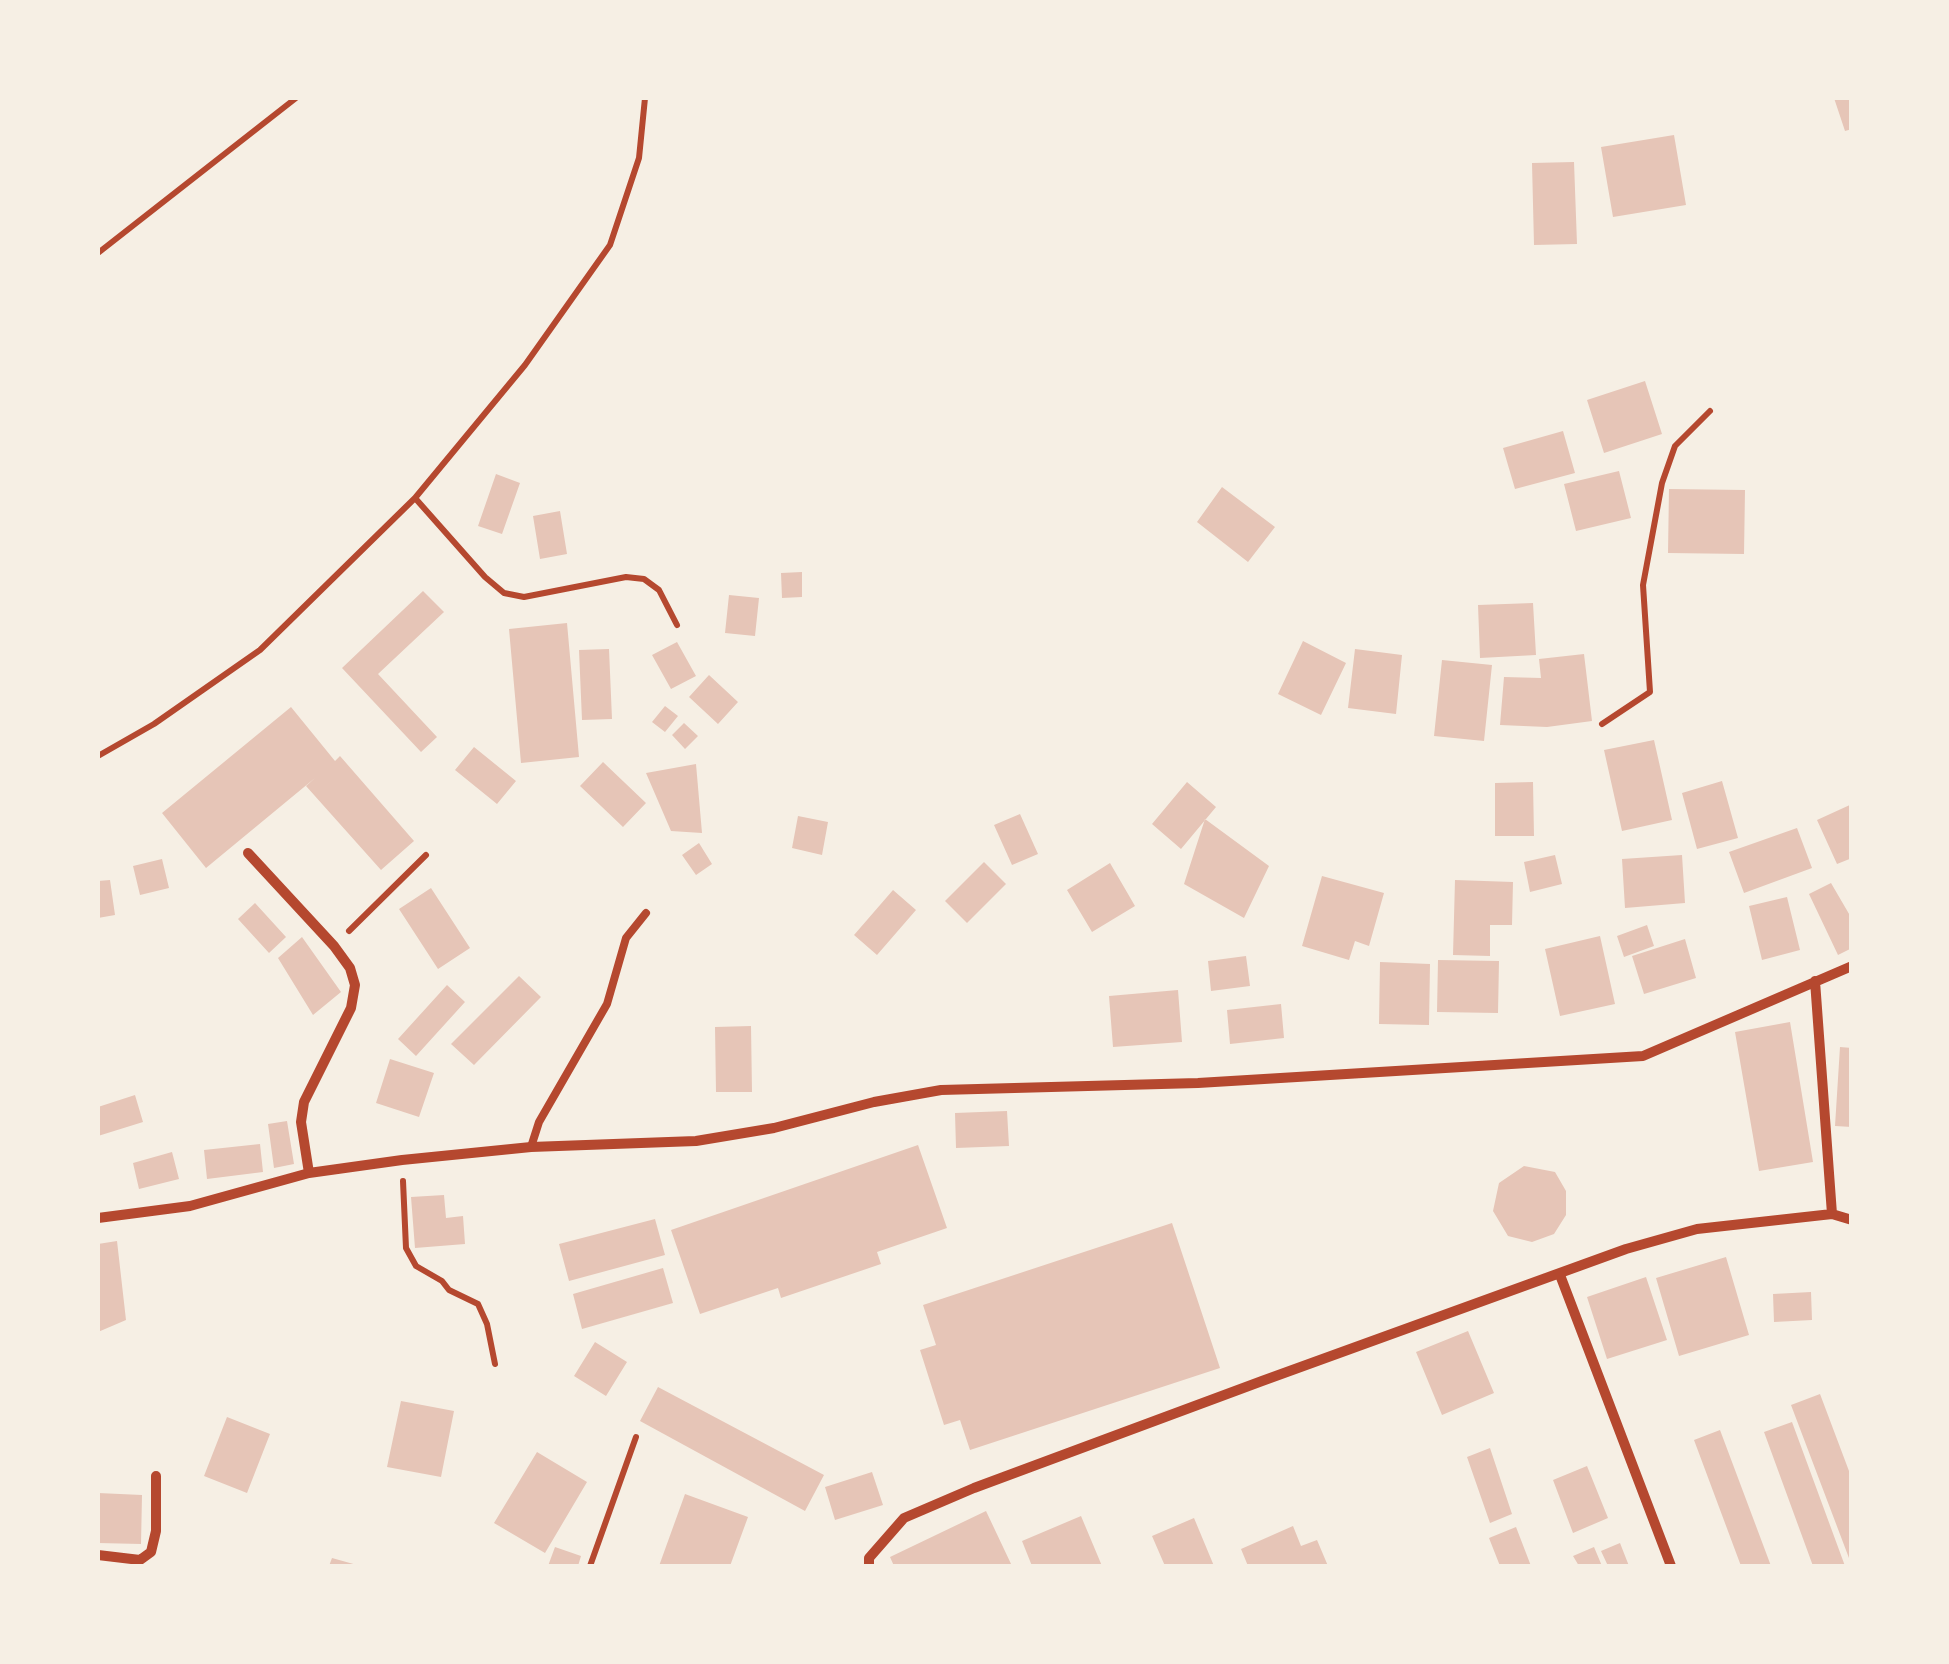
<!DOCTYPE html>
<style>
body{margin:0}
#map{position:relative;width:1949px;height:1664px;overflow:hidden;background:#f6efe4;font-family:Manrope,sans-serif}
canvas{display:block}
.frame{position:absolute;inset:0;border:100px solid #f6efe4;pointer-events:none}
</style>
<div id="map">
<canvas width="1949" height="1664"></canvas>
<div class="frame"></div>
</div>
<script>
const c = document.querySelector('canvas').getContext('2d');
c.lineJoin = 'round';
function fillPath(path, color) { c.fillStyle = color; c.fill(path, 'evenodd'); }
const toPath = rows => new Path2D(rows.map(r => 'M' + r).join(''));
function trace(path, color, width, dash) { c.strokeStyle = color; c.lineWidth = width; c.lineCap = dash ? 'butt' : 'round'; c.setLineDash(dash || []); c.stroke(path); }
const building = toPath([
 [1834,98,1852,98,1852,129,1845,131],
 [1674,135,1686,205,1613,217,1601,147],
 [1574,162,1577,244,1534,245,1532,163],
 [1645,381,1662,434,1604,453,1587,400],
 [1563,431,1575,473,1515,489,1503,448],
 [1619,471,1631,518,1576,531,1564,484],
 [496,474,520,483,502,534,478,526],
 [1222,487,1275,527,1248,562,1197,522],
 [1669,489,1745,490,1744,554,1668,553],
 [560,511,567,554,540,559,533,516],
 [802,572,802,597,782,598,781,573],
 [423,591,444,612,378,674,437,737,421,752,342,668],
 [729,595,759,598,755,636,725,633],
 [1533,603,1536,655,1480,658,1478,605],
 [567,623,579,757,521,763,509,629],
 [1303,641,1346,663,1321,715,1278,694],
 [677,642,696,676,671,689,652,655],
 [609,649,612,719,582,720,579,650],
 [1355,649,1402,655,1396,714,1348,708],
 [1584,654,1592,721,1547,727,1500,725,1504,677,1541,678,1539,659],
 [1442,660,1492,665,1484,741,1434,736],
 [709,675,738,702,718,724,689,697],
 [665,706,678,716,665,732,652,722],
 [291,707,335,761,340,756,414,841,381,870,306,786,315,778,206,868,162,813],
 [684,723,698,736,685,749,672,735],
 [1654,740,1672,820,1622,831,1604,750],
 [474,747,516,781,497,804,455,770],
 [603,762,646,803,623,827,580,786],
 [696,764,702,833,671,831,646,773],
 [1722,781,1738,838,1697,849,1682,793],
 [1187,782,1216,807,1181,849,1152,824],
 [1533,782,1534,836,1495,836,1495,783],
 [1852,804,1852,858,1837,864,1817,820],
 [1020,814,1038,854,1012,865,994,825],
 [798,816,828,822,822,855,792,848],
 [1205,819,1269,866,1244,918,1184,884],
 [1797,828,1812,868,1744,893,1729,852],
 [699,843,712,864,696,875,682,855],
 [1555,855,1562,884,1530,892,1524,862],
 [1682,855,1685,903,1625,908,1622,859],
 [162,859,169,888,140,895,133,866],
 [984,862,1006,884,967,923,945,901],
 [1110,863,1135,906,1092,932,1067,890],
 [1322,876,1384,893,1369,946,1355,941,1349,960,1302,946],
 [110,880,115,915,98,918,98,881],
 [1455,880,1513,882,1512,925,1490,925,1490,956,1453,955],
 [1831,883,1852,919,1852,948,1838,955,1809,894],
 [431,888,470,948,438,969,399,909],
 [893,890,916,910,877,955,854,935],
 [1787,897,1800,950,1762,960,1749,906],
 [255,903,286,937,269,953,238,919],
 [1647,925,1654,946,1624,957,1617,936],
 [1600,936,1615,1004,1560,1016,1545,949],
 [302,937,341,992,313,1015,278,958],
 [1685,939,1696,978,1644,994,1632,956],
 [1246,956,1250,986,1211,991,1208,961],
 [1438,960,1499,961,1498,1013,1437,1012],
 [1380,962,1430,964,1429,1025,1379,1024],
 [519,976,541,997,474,1065,451,1044],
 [447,985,465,1002,416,1056,398,1039],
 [1178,990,1182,1042,1113,1047,1109,996],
 [1281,1004,1284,1038,1230,1044,1227,1010],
 [1790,1022,1813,1162,1759,1171,1735,1032],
 [751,1026,752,1092,716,1092,715,1027],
 [1840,1047,1852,1048,1852,1127,1835,1126],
 [390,1059,434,1073,419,1117,376,1103],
 [135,1095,143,1122,98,1136,98,1107],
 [1007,1111,1009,1146,956,1148,955,1113],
 [287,1121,294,1164,274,1168,268,1124],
 [260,1144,263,1172,207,1179,204,1150],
 [918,1145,947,1228,877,1252,881,1264,781,1298,778,1288,700,1314,671,1230],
 [172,1152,179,1179,139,1189,133,1163],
 [1524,1166,1555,1172,1566,1191,1566,1215,1554,1234,1532,1242,1508,1236,1493,1211,1499,1183],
 [444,1195,446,1218,463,1216,465,1244,415,1248,411,1197],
 [655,1219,665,1255,569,1281,559,1244],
 [1172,1223,1220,1368,970,1450,960,1420,944,1425,920,1350,936,1345,923,1305],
 [117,1241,126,1320,98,1332,98,1244],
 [1726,1257,1749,1335,1679,1356,1656,1278],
 [663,1268,673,1303,582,1329,573,1294],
 [1646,1277,1667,1340,1607,1359,1587,1297],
 [1811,1292,1812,1320,1774,1322,1773,1294],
 [1468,1331,1494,1393,1442,1415,1416,1352],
 [595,1342,627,1362,606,1396,574,1376],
 [658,1387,824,1475,805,1511,640,1421],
 [1820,1394,1852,1479,1852,1566,1791,1405],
 [401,1401,454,1411,441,1477,387,1467],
 [227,1417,270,1434,247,1493,204,1476],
 [1792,1422,1845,1566,1813,1566,1764,1432],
 [1720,1430,1771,1566,1741,1566,1694,1440],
 [1490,1448,1512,1514,1490,1523,1467,1457],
 [537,1452,587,1482,545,1553,494,1523],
 [1587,1466,1608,1518,1573,1533,1553,1480],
 [872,1472,883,1505,835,1520,825,1487],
 [98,1493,142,1495,141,1544,98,1543],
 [685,1494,748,1517,730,1566,659,1566],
 [986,1511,1012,1566,894,1566,890,1557],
 [1081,1516,1102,1566,1032,1566,1022,1541],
 [1194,1518,1214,1566,1165,1566,1152,1536],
 [1293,1526,1301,1546,1317,1540,1328,1566,1248,1566,1241,1549],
 [1516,1527,1531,1566,1500,1566,1489,1538],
 [1620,1543,1629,1566,1608,1566,1601,1551],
 [555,1547,581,1556,578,1566,548,1566],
 [1594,1547,1602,1566,1579,1566,1573,1556],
 [332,1558,357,1565,357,1566,329,1566]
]);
const path = toPath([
 [98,253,296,98],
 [415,498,485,577,504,593,524,597,626,577,644,579,659,590,677,625],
 [1602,724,1650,692,1643,585,1662,483,1675,446,1710,411],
 [98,756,154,724,260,650,415,498,525,365,610,245,639,158,645,98],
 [349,931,426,855],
 [403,1181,406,1248,416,1266,442,1281,449,1290,478,1304,487,1324,495,1364],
 [590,1566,636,1437]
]);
const service = toPath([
 [531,1147,539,1122,607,1004,626,938,646,913]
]);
const minor = toPath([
 [248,853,334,946,350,968,355,985,351,1008,304,1102,301,1122,309,1173],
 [1832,1214,1852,1220],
 [98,1218,190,1206,309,1173,402,1160,531,1147,696,1141,774,1128,874,1102,941,1090,1198,1083,1643,1056,1852,966],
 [1560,1275,1671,1566],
 [98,1555,140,1560,151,1552,156,1531,156,1476],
 [869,1566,869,1558,904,1518,974,1488,1262,1381,1626,1249,1697,1229,1832,1214,1815,981]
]);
fillPath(building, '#e6c5b7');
trace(path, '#b5482f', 6);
trace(service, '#b5482f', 8);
trace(minor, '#b5482f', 10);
</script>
